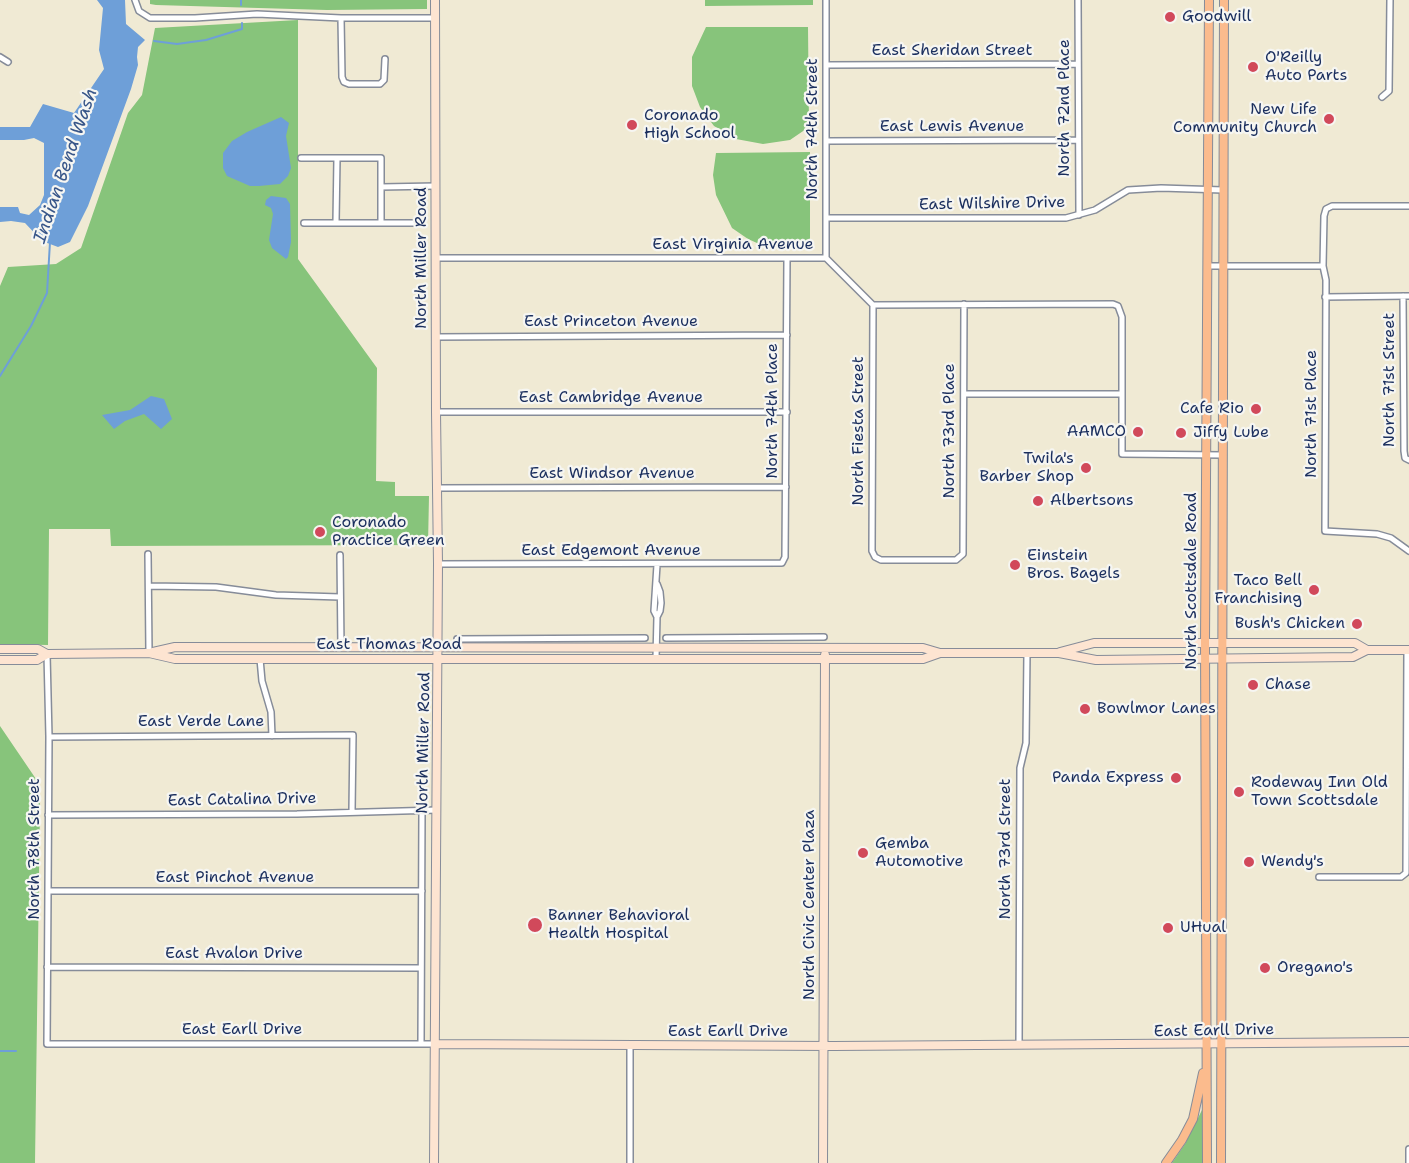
<!DOCTYPE html>
<style>
body{margin:0}
canvas{display:block;background:#f0ead4}
</style>
<canvas width="1409" height="1163"></canvas>
<script>
const c = document.querySelector('canvas').getContext('2d');
c.lineJoin = 'round';
function fillPath(path, color) { c.fillStyle = color; c.fill(path, 'evenodd'); }
const toPath = rows => new Path2D(rows.map(r => 'M' + r).join(''));
function trace(path, color, width, dash) { c.strokeStyle = color; c.lineWidth = width; c.lineCap = dash ? 'butt' : 'round'; c.setLineDash(dash || []); c.stroke(path); }
function drawText(font, color, halo, rows, align = 'center') {
  c.font = font + ' "Shantell Sans",sans-serif'; c.lineWidth = 4.5; c.setLineDash([]); c.textBaseline = 'middle'; c.strokeStyle = halo; c.fillStyle = color; for (const [text, x, y, turn = 0] of rows) {
    c.save(); c.translate(x, y); c.rotate((+turn || 0) * Math.PI / 180); c.textAlign = isNaN(turn) ? turn : align; if (halo) c.strokeText(text, 0, 0); c.fillText(text, 0, 0); c.restore();
  }
}
const green = toPath([
 [150,0,427,0,427,9,327,10,156,5,150,4],
 [705,0,813,0,813,5,705,6],
 [298,20,298,259,377,368,376,481,395,482,395,496,429,496,428,545,111,546,110,529,49,529,48,645,0,644,0,286,8,267,56,264,81,248,128,113,142,95,155,28],
 [706,27,808,27,809,127,790,140,763,144,736,139,714,126,700,107,692,86,692,57],
 [810,152,810,246,788,249,766,247,748,239,732,228,716,195,713,175,716,153],
 [0,726,36,779,40,803,35,1163,0,1163],
 [1202,1110,1204,1163,1172,1163,1185,1144]
]);
const water = toPath([
 [97,0,125,0,126,24,145,40,138,47,137,57,138,65,131,89,88,206,70,242,58,247,42,241,25,223,11,221,0,222,0,207,18,207,20,213,29,215,40,205,44,195,44,143,34,138,24,140,0,140,0,127,30,127,43,104,74,113,104,69,99,50,103,8],
 [281,117,289,123,286,136,291,168,288,176,280,184,259,186,250,186,227,176,223,168,223,153,232,141,247,132],
 [271,196,286,198,290,204,291,242,288,257,286,259,272,248,269,240,273,214,271,208,265,205,266,200],
 [151,396,164,399,172,419,161,429,144,414,125,421,114,429,102,415,130,410]
]);
const stream = toPath([
 [241,0,241,5],
 [154,41,177,44,206,40,242,29,242,23],
 [0,376,31,326,47,293,50,242],
 [0,1051,16,1051]
]);
const street = toPath([
 [135,0,139,11,150,18,195,18,257,14,341,18,435,18],
 [1078,0,1079,215],
 [341,18,342,77,344,82,349,84,380,84,384,80,385,59],
 [0,57,8,62],
 [826,65,1078,64],
 [1382,97,1389,91,1390,0],
 [827,141,1078,140],
 [301,158,381,158,381,187,436,186],
 [1409,206,1332,206,1326,209,1324,216,1323,266,1326,280,1325,531,1377,534,1391,538,1409,551],
 [826,218,1066,218,1095,210,1128,190,1161,188,1223,190],
 [336,222,337,158],
 [304,223,415,223],
 [381,223,381,187],
 [436,258,826,258,873,305,1113,304,1118,306,1122,317,1122,454,1223,455],
 [826,258,826,0],
 [1208,266,1323,266],
 [1403,296,1404,451,1405,458,1409,460],
 [1325,297,1409,296],
 [873,305,872,551,875,557,881,560,956,560,963,554,964,304],
 [436,337,787,335],
 [964,394,1121,394],
 [436,412,787,412],
 [437,488,786,487],
 [148,554,149,653],
 [340,555,341,648],
 [438,564,782,563,785,557,787,259],
 [149,586,216,587,276,595,340,597],
 [657,617,660,611,661,603,660,592,657,584],
 [666,638,824,637],
 [457,639,645,638],
 [47,654,49,737,47,1044,435,1044],
 [656,658,657,617,654,611,657,565],
 [260,659,262,681,271,712,272,736],
 [49,737,353,735,352,811],
 [48,815,297,814,437,810],
 [1319,877,1401,877,1406,873,1407,650],
 [48,891,422,891],
 [47,967,421,968],
 [421,1043,422,810],
 [1019,1045,1020,768,1026,743,1027,653],
 [630,1163,630,1045],
 [1409,1163,1409,1149]
]);
const secondary = toPath([
 [0,649,38,649,47,654,149,653,175,659,923,659,940,653,1059,653,1096,660,1353,657,1367,650,1409,650],
 [153,652,175,647,923,648,940,653],
 [1060,652,1094,643,1355,643,1367,650],
 [0,660,37,660,47,654],
 [435,1044,833,1046,1409,1042],
 [434,1163,438,564,436,412,435,0],
 [823,1163,825,655]
]);
const primary = toPath([
 [1166,1163,1182,1140,1193,1119,1203,1073],
 [1207,1163,1205,642,1209,0],
 [1221,1163,1224,0]
]);
const markers = [
 [1170,17,6,"#d1495b"],
 [1253,67,6,"#d1495b"],
 [1329,119,6,"#d1495b"],
 [632,125,6,"#d1495b"],
 [1256,409,6,"#d1495b"],
 [1138,432,6,"#d1495b"],
 [1181,433,6,"#d1495b"],
 [1086,468,6,"#d1495b"],
 [1038,501,6,"#d1495b"],
 [320,532,6,"#d1495b"],
 [1015,565,6,"#d1495b"],
 [1314,590,6,"#d1495b"],
 [1357,624,6,"#d1495b"],
 [1253,685,6,"#d1495b"],
 [1085,709,6,"#d1495b"],
 [1176,778,6,"#d1495b"],
 [1239,792,6,"#d1495b"],
 [863,853,6,"#d1495b"],
 [1249,862,6,"#d1495b"],
 [535,925,8,"#d1495b"],
 [1168,928,6,"#d1495b"],
 [1265,968,6,"#d1495b"]
];
const poiNames = [
 ["Goodwill",1182,17],
 ["O'Reilly",1265,58],
 ["Auto Parts",1265,76],
 ["New Life",1317,110,"right"],
 ["Community Church",1317,128,"right"],
 ["Coronado",644,116],
 ["High School",644,134],
 ["Cafe Rio",1244,409,"right"],
 ["AAMCO",1126,432,"right"],
 ["Jiffy Lube",1193,433],
 ["Twila's",1074,459,"right"],
 ["Barber Shop",1074,477,"right"],
 ["Albertsons",1050,501],
 ["Coronado",332,523],
 ["Practice Green",332,541],
 ["Einstein",1027,556],
 ["Bros. Bagels",1027,574],
 ["Taco Bell",1302,581,"right"],
 ["Franchising",1302,599,"right"],
 ["Bush's Chicken",1345,624,"right"],
 ["Chase",1265,685],
 ["Bowlmor Lanes",1097,709],
 ["Panda Express",1164,778,"right"],
 ["Rodeway Inn Old",1251,783],
 ["Town Scottsdale",1251,801],
 ["Gemba",875,844],
 ["Automotive",875,862],
 ["Wendy's",1261,862],
 ["Banner Behavioral",548,916],
 ["Health Hospital",548,934],
 ["UHual",1180,928],
 ["Oregano's",1277,968]
];
const streetNames = [
 ["East Sheridan Street",952,51],
 ["North 72nd Place",1065,108,-90],
 ["East Lewis Avenue",952,127],
 ["North 74th Street",813,129,-90],
 ["East Wilshire Drive",992,204,-1],
 ["East Virginia Avenue",733,245],
 ["North Miller Road",422,258,-90],
 ["East Princeton Avenue",611,322],
 ["North 71st Street",1390,380,-90],
 ["East Cambridge Avenue",611,398],
 ["North 74th Place",773,411,-90],
 ["North 71st Place",1312,414,-90],
 ["North Fiesta Street",859,431,-90],
 ["North 73rd Place",950,431,-90],
 ["East Windsor Avenue",612,474],
 ["East Edgemont Avenue",611,551],
 ["North Scottsdale Road",1192,581,-90],
 ["East Thomas Road",389,645],
 ["East Verde Lane",201,722],
 ["North Miller Road",424,743,-89],
 ["East Catalina Drive",242,800,-1],
 ["North 78th Street",35,849,-90],
 ["North 73rd Street",1006,849,-90],
 ["East Pinchot Avenue",235,878],
 ["North Civic Center Plaza",810,905,-90],
 ["East Avalon Drive",234,954],
 ["East Earll Drive",242,1030],
 ["East Earll Drive",1214,1031,-1],
 ["East Earll Drive",728,1032]
];
const waterNames = [
 ["Indian Bend Wash",66,166,-71]
];
fillPath(green, '#87c47b');
fillPath(water, '#6e9fd8');
trace(stream, '#6e9fd8', 2);
trace(street, '#868c99', 8);
trace(secondary, '#868c99', 10);
trace(primary, '#868c99', 10);
trace(street, '#fff', 5);
trace(secondary, '#fde4d1', 8);
trace(primary, '#fbbb8d', 8);
for (const [x, y, r, color] of markers) { const dot = new Path2D(); dot.arc(x, y, r, 0, 2 * Math.PI); c.fillStyle = color; c.fill(dot); trace(dot, '#f6f6f2', 2); }
drawText('16px', '#1b2f5e', '#f6f6f2', poiNames, 'left');
drawText('16px', '#1b2f5e', '#f6f6f2', streetNames);
drawText('italic 18px', '#385689', '#f6f6f2', waterNames);
</script>
